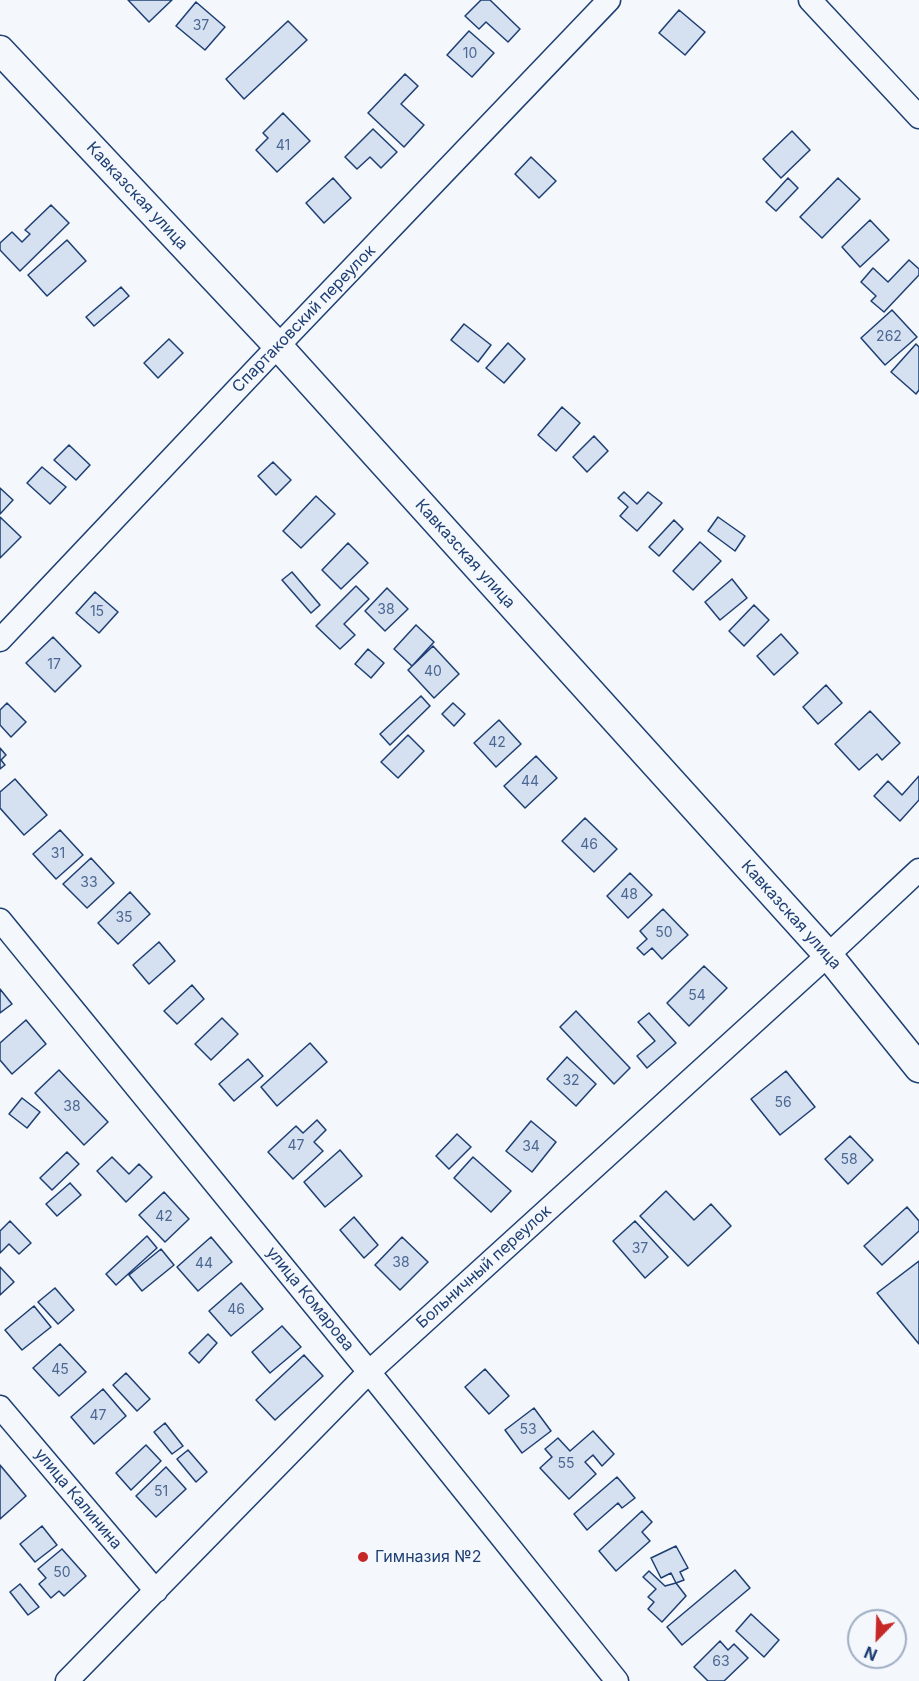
<!DOCTYPE html>
<meta charset="utf-8">
<style>
body{margin:0}
#map{position:relative;width:919px;height:1681px;overflow:hidden;background:#f4f7fb;font-family:Inter,sans-serif}
canvas{display:block}
.north{position:absolute;left:847px;top:1609px;width:60px;height:60px;box-sizing:border-box;background:#f4f7fb;border:2px solid #9eadc5;border-radius:50%;rotate:203deg;font-size:16px;font-weight:700;line-height:24px;text-align:center;color:#1d3f73}
.north::after{content:'';display:block;margin:auto;width:21px;height:27px;background:#c62828;clip-path:polygon(50% 0,100% 100%,50% 72%,0 100%)}
</style>
<div id="map">
<canvas width="919" height="1681"></canvas>
<div class="north">N</div>
</div>
<script>
const c = document.querySelector('canvas').getContext('2d');
c.lineJoin = 'round';
function fillPath(path, color) { c.fillStyle = color; c.fill(path, 'evenodd'); }
const toPath = rows => new Path2D(rows.map(r => 'M' + r).join(''));
function trace(path, color, width, dash) { c.strokeStyle = color; c.lineWidth = width; c.lineCap = dash ? 'butt' : 'round'; c.setLineDash(dash || []); c.stroke(path); }
function drawText(font, color, halo, rows, align = 'center') {
  c.font = font + ' Inter,sans-serif'; c.lineWidth = 4.5; c.setLineDash([]); c.textBaseline = 'middle'; c.strokeStyle = halo; c.fillStyle = color; for (const [text, x, y, turn = 0] of rows) {
    c.save(); c.translate(x, y); c.rotate((+turn || 0) * Math.PI / 180); c.textAlign = isNaN(turn) ? turn : align; if (halo) c.strokeText(text, 0, 0); c.fillText(text, 0, 0); c.restore();
  }
}
const building = toPath([
 [128,0,172,0,149,22,128,0],
 [481,0,490,0,520,29,508,42,486,22,479,29,465,16,481,0],
 [196,2,225,27,205,50,176,26,196,2],
 [679,10,705,32,685,55,659,33,679,10],
 [288,21,307,40,244,99,226,79,288,21],
 [469,31,494,53,472,77,447,55,469,31],
 [405,74,418,86,401,104,424,125,404,147,368,113,405,74],
 [283,113,310,141,277,172,256,150,268,138,263,133,283,113],
 [373,129,397,152,381,168,370,157,357,169,345,157,373,129],
 [792,131,810,150,781,178,763,159,792,131],
 [531,157,556,181,539,198,515,174,531,157],
 [333,178,351,198,324,223,306,203,333,178],
 [788,178,798,188,776,211,766,202,788,178],
 [838,178,860,199,822,238,800,217,838,178],
 [51,205,69,223,20,271,0,250,0,243,12,232,22,242,30,234,25,230,51,205],
 [870,220,889,240,860,267,842,247,870,220],
 [67,240,86,261,47,296,28,275,67,240],
 [909,260,919,269,919,275,884,312,871,301,876,296,861,282,873,268,888,282,909,260],
 [121,287,129,296,94,326,86,317,121,287],
 [892,310,917,337,885,365,861,338,892,310],
 [464,324,491,345,478,362,451,340,464,324],
 [169,339,183,353,158,378,144,363,169,339],
 [508,343,525,359,504,383,486,368,508,343],
 [916,344,919,347,919,390,916,394,891,372,916,344],
 [562,407,580,423,556,451,538,435,562,407],
 [594,436,608,451,587,472,573,457,594,436],
 [69,445,90,465,76,480,54,460,69,445],
 [273,462,291,480,276,495,258,476,273,462],
 [42,467,66,487,50,504,27,483,42,467],
 [0,488,13,500,0,514,0,488],
 [624,492,637,504,648,492,662,503,637,531,620,516,628,507,618,498,624,492],
 [316,496,335,514,301,548,283,531,316,496],
 [0,517,21,537,0,558,0,517],
 [718,517,745,536,735,551,708,531,718,517],
 [674,520,683,529,659,556,649,547,674,520],
 [700,542,721,561,693,590,673,571,700,542],
 [348,543,368,563,341,589,322,570,348,543],
 [292,572,320,605,311,613,282,580,292,572],
 [732,579,747,598,720,620,705,602,732,579],
 [356,586,369,599,344,624,355,635,340,649,316,626,356,586],
 [387,588,408,609,385,631,365,611,387,588],
 [95,592,118,612,99,633,76,613,95,592],
 [754,605,769,620,744,646,729,631,754,605],
 [416,625,434,642,412,666,394,649,416,625],
 [781,634,798,653,774,675,757,656,781,634],
 [53,637,81,666,55,692,26,663,53,637],
 [433,646,459,674,434,698,408,670,433,646],
 [368,649,384,663,371,678,355,664,368,649],
 [826,685,842,703,818,724,803,707,826,685],
 [421,696,430,706,390,745,380,734,421,696],
 [7,703,26,722,11,737,0,725,0,710,7,703],
 [453,703,465,714,454,726,442,714,453,703],
 [870,711,900,743,882,760,877,754,859,770,835,744,870,711],
 [499,720,521,744,496,767,474,743,499,720],
 [408,735,424,751,398,778,381,762,408,735],
 [0,748,6,755,1,760,5,765,0,769,0,748],
 [536,756,557,778,525,808,504,786,536,756],
 [919,776,919,800,900,821,874,796,888,781,902,795,919,776],
 [15,779,47,815,24,835,0,808,0,792,15,779],
 [585,818,617,849,594,872,562,841,585,818],
 [60,830,83,855,56,879,33,854,60,830],
 [91,858,114,883,87,908,63,884,91,858],
 [630,873,652,895,628,918,607,896,630,873],
 [130,892,150,914,118,944,98,923,130,892],
 [663,909,688,935,662,959,652,948,644,955,637,948,647,939,640,931,663,909],
 [159,942,175,961,149,984,133,965,159,942],
 [704,966,727,988,689,1026,667,1003,704,966],
 [192,985,204,999,177,1024,164,1011,192,985],
 [0,989,12,1004,0,1013,0,989],
 [576,1011,630,1068,614,1084,560,1027,576,1011],
 [649,1013,676,1043,647,1068,637,1056,655,1041,638,1022,649,1013],
 [222,1018,238,1034,211,1060,195,1044,222,1018],
 [26,1020,46,1044,12,1074,0,1060,0,1043,26,1020],
 [310,1043,327,1062,277,1106,261,1087,310,1043],
 [567,1057,596,1084,576,1106,547,1079,567,1057],
 [248,1059,263,1076,234,1101,219,1084,248,1059],
 [59,1070,108,1122,84,1145,35,1093,59,1070],
 [786,1071,815,1107,780,1135,751,1099,786,1071],
 [22,1098,40,1112,27,1128,9,1114,22,1098],
 [317,1120,326,1130,314,1142,323,1151,293,1179,268,1152,296,1126,303,1133,317,1120],
 [531,1121,556,1142,532,1172,506,1151,531,1121],
 [457,1134,471,1147,449,1169,436,1156,457,1134],
 [850,1136,873,1160,848,1184,825,1159,850,1136],
 [340,1150,362,1176,325,1207,304,1182,340,1150],
 [67,1152,79,1164,52,1190,40,1178,67,1152],
 [112,1157,129,1174,139,1164,152,1177,126,1202,97,1171,112,1157],
 [473,1157,511,1191,491,1212,454,1178,473,1157],
 [70,1183,81,1195,57,1216,46,1204,70,1183],
 [666,1191,694,1220,711,1204,731,1226,688,1266,640,1216,666,1191],
 [164,1192,189,1219,165,1242,139,1215,164,1192],
 [907,1207,919,1221,919,1231,882,1265,864,1246,907,1207],
 [354,1217,378,1245,364,1258,340,1230,354,1217],
 [10,1221,31,1243,19,1254,9,1244,0,1253,0,1231,10,1221],
 [635,1221,668,1257,645,1278,613,1241,635,1221],
 [147,1236,157,1248,116,1285,106,1274,147,1236],
 [211,1237,232,1262,198,1291,177,1267,211,1237],
 [402,1237,428,1262,400,1290,375,1265,402,1237],
 [161,1249,174,1265,142,1291,129,1275,161,1249],
 [919,1261,919,1344,877,1293,919,1261],
 [0,1267,14,1282,0,1295,0,1267],
 [241,1283,263,1309,231,1336,209,1311,241,1283],
 [55,1288,74,1310,58,1324,38,1302,55,1288],
 [34,1306,51,1327,22,1350,5,1330,34,1306],
 [282,1326,301,1347,270,1373,252,1352,282,1326],
 [208,1334,217,1343,199,1363,189,1353,208,1334],
 [60,1344,86,1372,59,1396,33,1368,60,1344],
 [304,1355,323,1376,275,1420,256,1400,304,1355],
 [485,1369,509,1396,489,1414,465,1387,485,1369],
 [126,1373,150,1399,137,1411,113,1385,126,1373],
 [103,1389,126,1416,94,1444,71,1417,103,1389],
 [534,1408,551,1431,522,1453,505,1430,534,1408],
 [165,1423,183,1446,172,1454,154,1432,165,1423],
 [593,1431,614,1454,602,1466,593,1455,585,1462,596,1474,569,1499,540,1468,552,1457,545,1449,558,1438,570,1451,593,1431],
 [146,1445,161,1461,131,1490,116,1473,146,1445],
 [188,1450,207,1472,196,1482,177,1459,188,1450],
 [0,1465,26,1496,0,1519,0,1465],
 [166,1467,186,1489,156,1517,136,1496,166,1467],
 [617,1477,635,1498,622,1508,618,1503,587,1530,574,1514,617,1477],
 [642,1511,652,1522,642,1532,650,1541,616,1571,599,1551,642,1511],
 [42,1526,57,1545,35,1562,20,1544,42,1526],
 [676,1546,688,1568,680,1572,684,1580,676,1583,671,1573,661,1578,651,1558,676,1546],
 [62,1549,86,1576,64,1596,59,1591,51,1598,39,1584,46,1578,38,1569,62,1549],
 [735,1570,750,1588,682,1645,667,1627,735,1570],
 [649,1571,665,1586,676,1583,686,1596,662,1622,648,1609,654,1602,648,1597,656,1589,643,1577,649,1571],
 [20,1584,39,1607,28,1615,10,1592,20,1584],
 [751,1614,779,1640,764,1657,736,1631,751,1614],
 [720,1641,728,1650,734,1644,748,1658,724,1681,708,1681,694,1667,720,1641]
]);
const minor = toPath([
 [810,0,919,117],
 [0,640,278,346,609,0],
 [0,920,369,1372,617,1681],
 [0,1407,156,1591],
 [67,1681,369,1372,828,955,919,870]
]);
const tertiary = toPath([
 [0,50,278,346,828,955,919,1068]
]);
const markers = [
 [363,1557,6,"#c62828"]
];
const numberNames = [
 ["37",201,26],
 ["10",470,54],
 ["41",283,146],
 ["262",889,337],
 ["38",386,610],
 ["15",97,612],
 ["17",54,665],
 ["40",433,672],
 ["42",497,743],
 ["44",530,782],
 ["46",589,845],
 ["31",58,854],
 ["33",89,883],
 ["48",629,895],
 ["35",124,918],
 ["50",664,933],
 ["54",697,996],
 ["32",571,1081],
 ["56",783,1103],
 ["38",72,1107],
 ["47",296,1146],
 ["34",531,1147],
 ["58",849,1160],
 ["42",164,1217],
 ["37",640,1249],
 ["38",401,1263],
 ["44",204,1264],
 ["46",236,1310],
 ["45",60,1370],
 ["47",98,1416],
 ["53",528,1430],
 ["55",566,1464],
 ["51",161,1492],
 ["50",62,1573],
 ["63",721,1662]
];
const streetNames = [
 ["Кавказская улица",137,196,47],
 ["Спартаковский переулок",304,319,-46],
 ["Кавказская улица",465,554,48],
 ["Кавказская улица",791,915,48],
 ["Больничный переулок",484,1267,-42],
 ["улица Комарова",310,1299,51],
 ["улица Калинина",78,1499,50]
];
const poiNames = [
 ["Гимназия №2",375,1557]
];
fillPath(building, '#d5e0f0');
trace(building, '#1d3f73', 1.5);
trace(minor, '#1d3f73', 25);
trace(tertiary, '#1d3f73', 31);
trace(minor, '#f4f7fb', 22);
trace(tertiary, '#f4f7fb', 28);
for (const [x, y, r, color] of markers) { const dot = new Path2D(); dot.arc(x, y, r, 0, 2 * Math.PI); c.fillStyle = color; c.fill(dot); trace(dot, '#f4f7fb', 2); }
drawText('14px', '#4b6792', null, numberNames);
drawText('16px', '#1d3f73', '#f4f7fb', streetNames);
drawText('16px', '#1d3f73', '#f4f7fb', poiNames, 'left');
</script>
